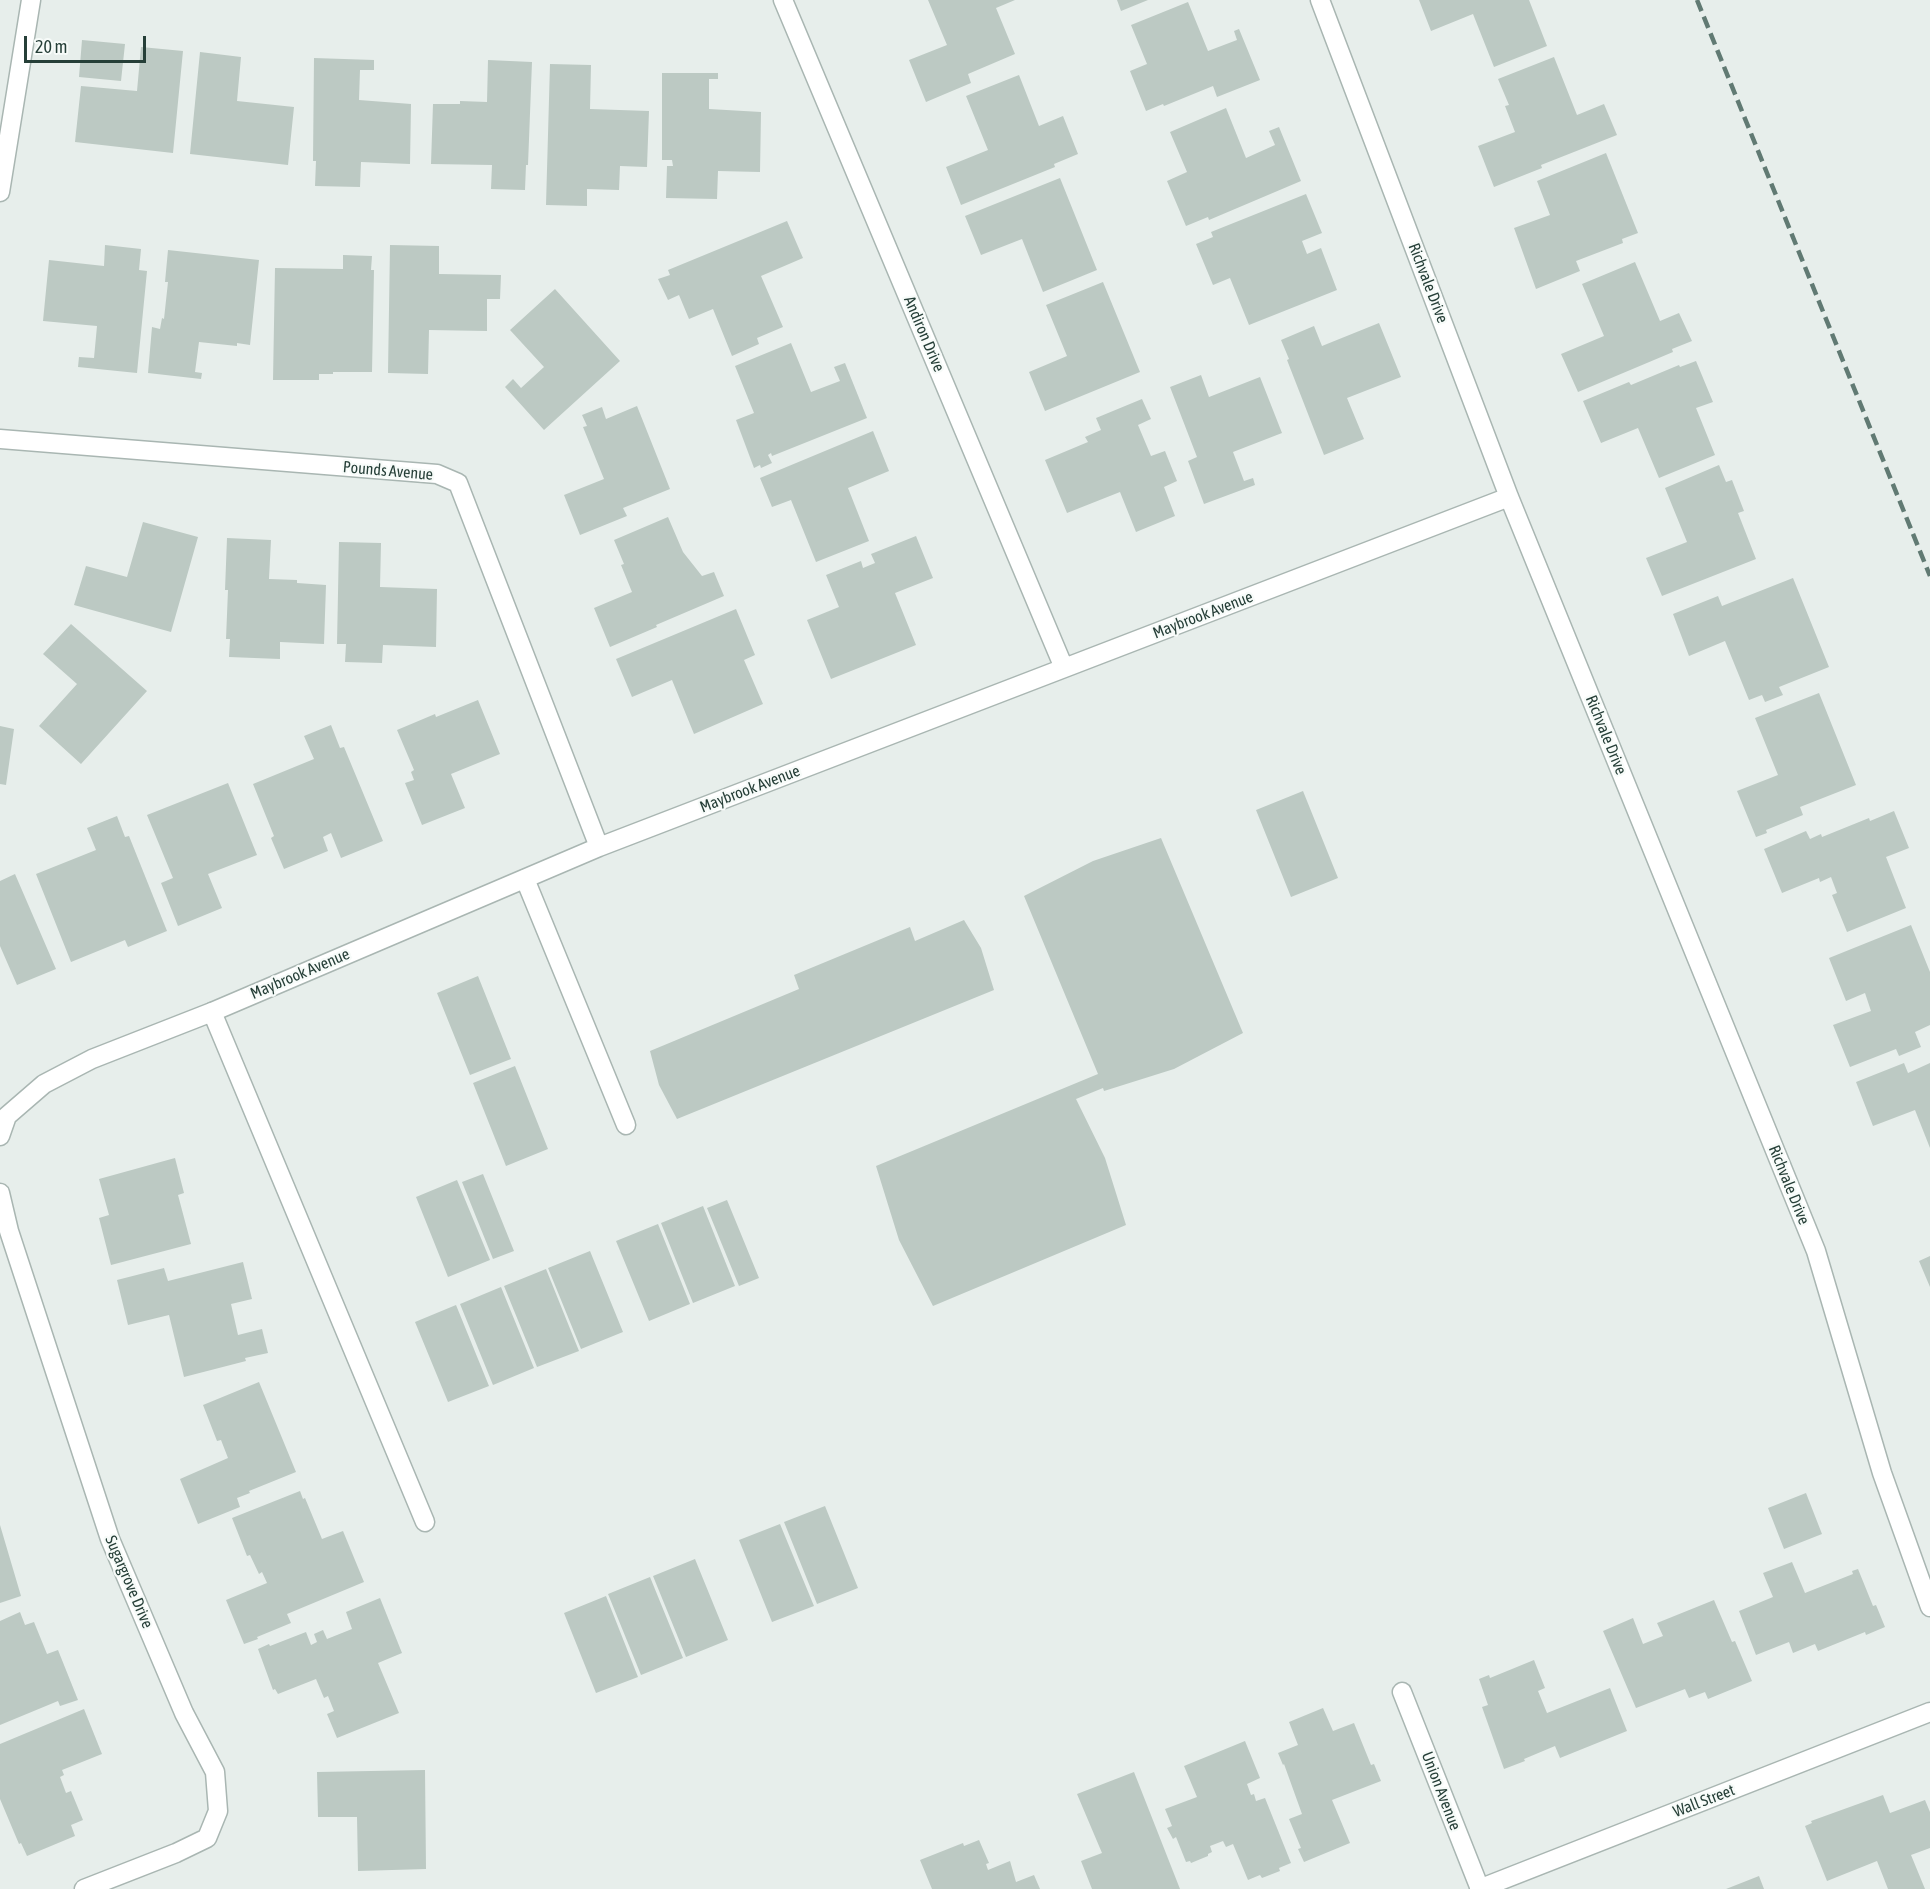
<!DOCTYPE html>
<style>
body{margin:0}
#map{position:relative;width:1930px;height:1889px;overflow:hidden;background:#e7eeeb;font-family:"Asap Condensed",sans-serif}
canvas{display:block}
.scale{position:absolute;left:24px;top:36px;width:122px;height:27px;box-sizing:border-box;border:3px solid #263f38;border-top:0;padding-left:8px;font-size:18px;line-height:21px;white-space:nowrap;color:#263f38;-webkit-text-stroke:4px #f7fbf9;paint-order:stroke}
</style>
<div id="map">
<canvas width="1930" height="1889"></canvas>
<div class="scale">20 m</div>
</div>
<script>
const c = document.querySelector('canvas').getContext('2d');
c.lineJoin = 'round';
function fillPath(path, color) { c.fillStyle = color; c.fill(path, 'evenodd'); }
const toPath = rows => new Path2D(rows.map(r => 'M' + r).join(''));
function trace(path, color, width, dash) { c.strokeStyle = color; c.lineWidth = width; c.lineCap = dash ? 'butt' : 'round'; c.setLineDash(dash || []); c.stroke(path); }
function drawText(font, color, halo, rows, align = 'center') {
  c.font = font + ' "Asap Condensed",sans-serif'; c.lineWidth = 4.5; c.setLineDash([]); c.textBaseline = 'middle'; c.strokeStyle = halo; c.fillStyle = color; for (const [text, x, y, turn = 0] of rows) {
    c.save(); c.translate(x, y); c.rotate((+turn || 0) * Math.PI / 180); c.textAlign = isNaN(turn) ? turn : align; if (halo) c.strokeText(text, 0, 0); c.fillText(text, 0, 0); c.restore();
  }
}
const building = toPath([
 [928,0,1015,0,996,8,1015,54,968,74,971,83,926,102,909,60,947,45],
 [1117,0,1148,0,1121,11],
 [1419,0,1529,0,1547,46,1494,67,1473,14,1431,31],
 [1188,2,1208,51,1237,40,1234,31,1239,29,1260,80,1217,97,1213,86,1164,106,1163,104,1146,111,1130,71,1147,64,1131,25],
 [82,40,125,44,121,81,79,77],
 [141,47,183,51,173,153,75,142,81,86,137,91],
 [200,52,241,57,237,101,294,107,288,165,190,154],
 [1554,57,1577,115,1604,104,1617,135,1541,165,1542,168,1494,187,1478,146,1515,132,1505,106,1509,105,1498,79],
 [314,58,374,60,374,70,360,70,359,100,411,104,410,164,361,162,360,187,315,186,316,161,313,161],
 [488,60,532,62,528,165,526,165,525,190,491,189,492,165,431,164,433,104,460,104,460,101,487,102],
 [550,64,591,65,590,109,649,111,647,167,620,166,619,190,587,189,587,206,546,205],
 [662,73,718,73,718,79,709,79,709,109,761,112,760,172,718,171,717,199,666,198,667,166,673,166,672,160,662,160],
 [1019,75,1039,126,1063,116,1078,154,1054,164,1055,167,961,205,946,167,988,150,966,96],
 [1226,108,1246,158,1275,145,1269,131,1279,127,1301,181,1209,220,1208,217,1186,226,1167,181,1187,172,1170,132],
 [1606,153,1638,233,1622,239,1623,243,1576,261,1580,271,1536,289,1514,228,1550,215,1537,181],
 [1060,178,1097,270,1043,292,1022,239,981,255,965,216],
 [1306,194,1322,233,1302,241,1307,254,1321,248,1337,290,1249,325,1230,278,1213,285,1196,244,1213,237,1211,232],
 [787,221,803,258,761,276,783,327,757,338,759,344,732,356,713,309,689,319,679,295,668,300,658,279,670,275,668,270],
 [105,245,141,249,139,270,147,271,137,373,78,367,79,357,94,358,97,326,43,321,49,260,104,266],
 [390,245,439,246,439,274,501,275,500,299,487,299,487,331,429,330,428,374,388,373],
 [168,250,259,260,250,345,237,343,237,346,199,342,195,372,202,373,201,379,148,373,152,327,160,329,162,318,164,319,168,282,165,282],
 [343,255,372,256,371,270,374,270,372,372,333,372,333,374,319,374,319,380,273,380,275,268,343,269],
 [1635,262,1660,321,1679,313,1692,341,1672,349,1673,352,1578,392,1561,354,1604,336,1582,284],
 [1103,282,1140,372,1045,411,1029,372,1067,356,1046,305],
 [555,289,620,361,544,430,505,387,513,379,521,388,544,367,510,330],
 [1379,323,1401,377,1347,398,1364,439,1324,455,1287,360,1289,359,1281,340,1314,326,1322,346],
 [791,343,811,392,840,381,834,367,845,363,867,418,772,456,771,453,768,455,772,463,761,468,760,465,754,468,736,420,754,413,735,366],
 [1696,361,1713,402,1696,408,1715,455,1659,478,1638,428,1601,443,1583,401,1629,382,1631,385,1679,365,1680,367],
 [1201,375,1209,397,1260,377,1282,433,1233,452,1244,481,1253,478,1255,485,1204,504,1188,461,1197,457,1170,387],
 [1142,399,1151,419,1138,425,1151,456,1165,451,1177,481,1164,487,1175,516,1136,532,1120,492,1067,513,1045,460,1088,442,1085,437,1101,430,1096,418],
 [637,406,670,489,623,508,627,516,580,535,564,495,604,479,583,427,587,426,582,415,602,407,606,419],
 [873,431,889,471,848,488,869,541,816,562,791,500,772,507,760,478],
 [1719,465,1726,482,1732,480,1744,511,1738,513,1756,559,1662,596,1646,558,1687,542,1665,488],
 [668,517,683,552,702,576,714,572,724,596,656,625,657,627,610,647,594,608,632,592,621,565,624,564,614,540],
 [143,522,198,537,171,632,74,605,86,566,127,577],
 [916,536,933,578,895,593,916,645,831,679,807,620,839,607,826,575,861,561,863,568,875,563,871,554],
 [227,538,271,540,269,579,297,580,297,583,326,585,324,644,280,642,280,659,229,657,230,639,226,639,228,590,225,590],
 [339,542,381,543,380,587,437,589,436,647,383,645,382,663,345,662,346,644,337,644],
 [1793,578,1829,667,1779,687,1783,695,1765,702,1762,695,1749,700,1725,641,1689,656,1673,614,1718,596,1722,606],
 [736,609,755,655,744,660,763,704,694,734,672,680,632,697,616,659],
 [71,624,147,691,81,764,39,726,77,684,43,654],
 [1819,693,1856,785,1800,807,1803,815,1766,830,1767,833,1756,837,1737,791,1778,775,1755,718],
 [478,700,500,754,451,774,465,808,422,825,405,783,414,780,411,772,414,770,397,730,435,714,436,717],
 [331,725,340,748,344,747,383,841,341,858,331,833,323,837,328,851,284,869,271,838,274,836,253,784,314,759,304,736],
 [0,726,14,729,6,785,0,784],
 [228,783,257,855,208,874,222,908,178,926,161,883,173,878,147,815],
 [1303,791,1338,878,1291,897,1256,810],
 [1894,811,1909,848,1886,857,1906,908,1847,932,1832,895,1837,893,1831,877,1820,882,1819,878,1782,893,1764,849,1806,831,1810,839,1821,834,1822,837,1869,818,1870,821],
 [117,816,125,837,129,836,167,931,128,947,125,940,71,962,36,874,96,850,87,828],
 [1161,838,1243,1033,1174,1069,1104,1091,1103,1088,1076,1099,1105,1158,1126,1225,933,1306,899,1240,876,1166,1098,1074,1024,896,1093,861],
 [15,874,56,969,17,985,0,946,0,881],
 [964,920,981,948,994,990,677,1119,659,1085,650,1051,799,989,794,975,910,927,915,941],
 [1911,925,1930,972,1930,1025,1915,1032,1921,1047,1899,1056,1896,1049,1850,1067,1833,1025,1871,1011,1865,993,1846,1001,1829,958],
 [478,976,511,1059,470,1075,437,993],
 [1904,1063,1908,1073,1930,1063,1930,1148,1915,1110,1873,1126,1856,1082],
 [515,1066,548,1149,506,1166,473,1083],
 [175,1158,184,1193,178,1195,191,1244,111,1265,99,1218,109,1215,99,1179],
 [483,1174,514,1251,493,1259,462,1182],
 [457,1180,490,1260,448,1277,416,1197],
 [727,1200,759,1278,739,1286,707,1208],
 [703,1206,735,1286,693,1303,661,1223],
 [658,1224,690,1304,649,1321,616,1241],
 [590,1251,623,1332,581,1349,548,1268],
 [1930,1256,1930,1287,1919,1261],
 [243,1262,252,1299,231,1304,238,1335,262,1329,268,1353,245,1358,246,1361,184,1377,169,1315,128,1325,117,1280,164,1268,168,1281],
 [546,1269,579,1351,537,1367,504,1286],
 [501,1287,534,1368,493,1385,460,1304],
 [456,1305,489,1386,448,1402,415,1322],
 [259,1382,296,1472,249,1491,250,1493,237,1498,240,1507,198,1524,180,1479,228,1458,221,1440,217,1441,203,1405],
 [300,1491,303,1499,305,1498,322,1539,343,1531,364,1582,287,1614,291,1623,257,1637,258,1639,244,1644,226,1600,267,1583,262,1572,259,1574,250,1555,247,1556,232,1518],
 [1806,1493,1822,1534,1784,1549,1768,1508],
 [825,1506,858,1588,817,1604,784,1522],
 [780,1524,814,1606,772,1622,739,1540],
 [0,1525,21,1596,0,1603],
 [695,1559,728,1640,686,1657,653,1576],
 [1792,1562,1805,1593,1853,1574,1852,1571,1858,1569,1873,1606,1876,1605,1885,1627,1866,1635,1865,1632,1818,1651,1815,1644,1793,1653,1789,1642,1756,1655,1739,1611,1773,1597,1763,1573],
 [650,1577,683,1658,641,1675,608,1594],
 [606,1596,638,1677,596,1693,564,1613],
 [380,1598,402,1653,378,1663,399,1713,337,1738,327,1714,334,1711,328,1696,324,1698,316,1679,278,1694,275,1689,273,1690,258,1649,269,1644,270,1646,306,1632,311,1645,317,1642,314,1634,323,1630,327,1639,352,1629,346,1612],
 [1714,1600,1732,1642,1735,1641,1752,1681,1708,1699,1705,1692,1689,1698,1685,1689,1636,1708,1603,1631,1633,1618,1643,1644,1663,1636,1657,1623],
 [20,1612,25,1625,34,1622,47,1654,58,1650,78,1700,60,1706,58,1701,0,1725,0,1621],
 [1534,1660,1545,1688,1538,1691,1547,1713,1610,1688,1627,1731,1560,1758,1555,1746,1524,1759,1525,1761,1504,1769,1482,1707,1488,1705,1479,1679,1489,1675,1490,1678],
 [1323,1708,1333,1731,1354,1723,1371,1765,1374,1764,1381,1781,1332,1800,1350,1843,1304,1862,1298,1849,1301,1848,1289,1819,1302,1814,1284,1764,1283,1765,1278,1753,1298,1745,1289,1722],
 [84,1709,102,1754,62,1770,64,1775,60,1777,66,1793,71,1791,83,1820,71,1825,75,1836,27,1856,21,1843,19,1844,0,1799,0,1744],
 [1245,1741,1260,1778,1247,1784,1251,1795,1254,1794,1256,1801,1265,1798,1291,1863,1279,1868,1280,1871,1262,1878,1260,1875,1248,1880,1233,1844,1226,1847,1223,1841,1210,1846,1212,1852,1208,1854,1208,1856,1191,1863,1190,1861,1186,1862,1176,1837,1173,1839,1167,1828,1172,1826,1165,1809,1197,1797,1184,1766],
 [425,1770,426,1869,358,1871,357,1817,318,1817,317,1772],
 [1134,1772,1180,1889,1092,1889,1081,1861,1102,1853,1077,1794],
 [1883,1795,1890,1813,1925,1800,1930,1812,1930,1848,1911,1855,1925,1889,1888,1889,1877,1861,1827,1881,1805,1826,1812,1823,1811,1821],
 [979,1840,989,1863,986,1864,988,1870,1010,1861,1016,1882,1034,1875,1040,1889,932,1889,920,1860,963,1843,964,1846],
 [1759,1876,1764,1889,1726,1889]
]);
const lane = toPath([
 [525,879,626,1125],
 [212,1012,425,1522]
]);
const street = toPath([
 [783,0,1064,668],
 [1320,0,1509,497,1816,1251,1882,1473,1930,1607],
 [0,192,31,0],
 [0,439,437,474,458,483,599,847],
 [0,1136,7,1116,44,1084,92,1059,212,1012,599,847,1509,497],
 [0,1193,9,1231,110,1539,184,1713,215,1772,218,1811,207,1838,176,1853,84,1889],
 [1402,1692,1480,1889],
 [1479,1889,1930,1712]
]);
const rail = toPath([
 [1697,0,1930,576]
]);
const streetNames = [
 ["Richvale Drive",1428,283,69],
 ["Andiron Drive",924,334,67],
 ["Pounds Avenue",388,471,5],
 ["Maybrook Avenue",1203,615,-21],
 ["Richvale Drive",1606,735,68],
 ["Maybrook Avenue",750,789,-21],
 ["Maybrook Avenue",300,974,-23],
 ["Richvale Drive",1789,1185,68],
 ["Sugargrove Drive",129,1582,67],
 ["Union Avenue",1441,1791,69],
 ["Wall Street",1704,1801,-21]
];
fillPath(building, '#bcc9c3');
trace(lane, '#a9b6b2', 21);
trace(street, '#a9b6b2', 21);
trace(lane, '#fff', 18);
trace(street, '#fff', 18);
trace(rail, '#617a73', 4.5, [12, 6]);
drawText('16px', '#263f38', '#f7fbf9', streetNames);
</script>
